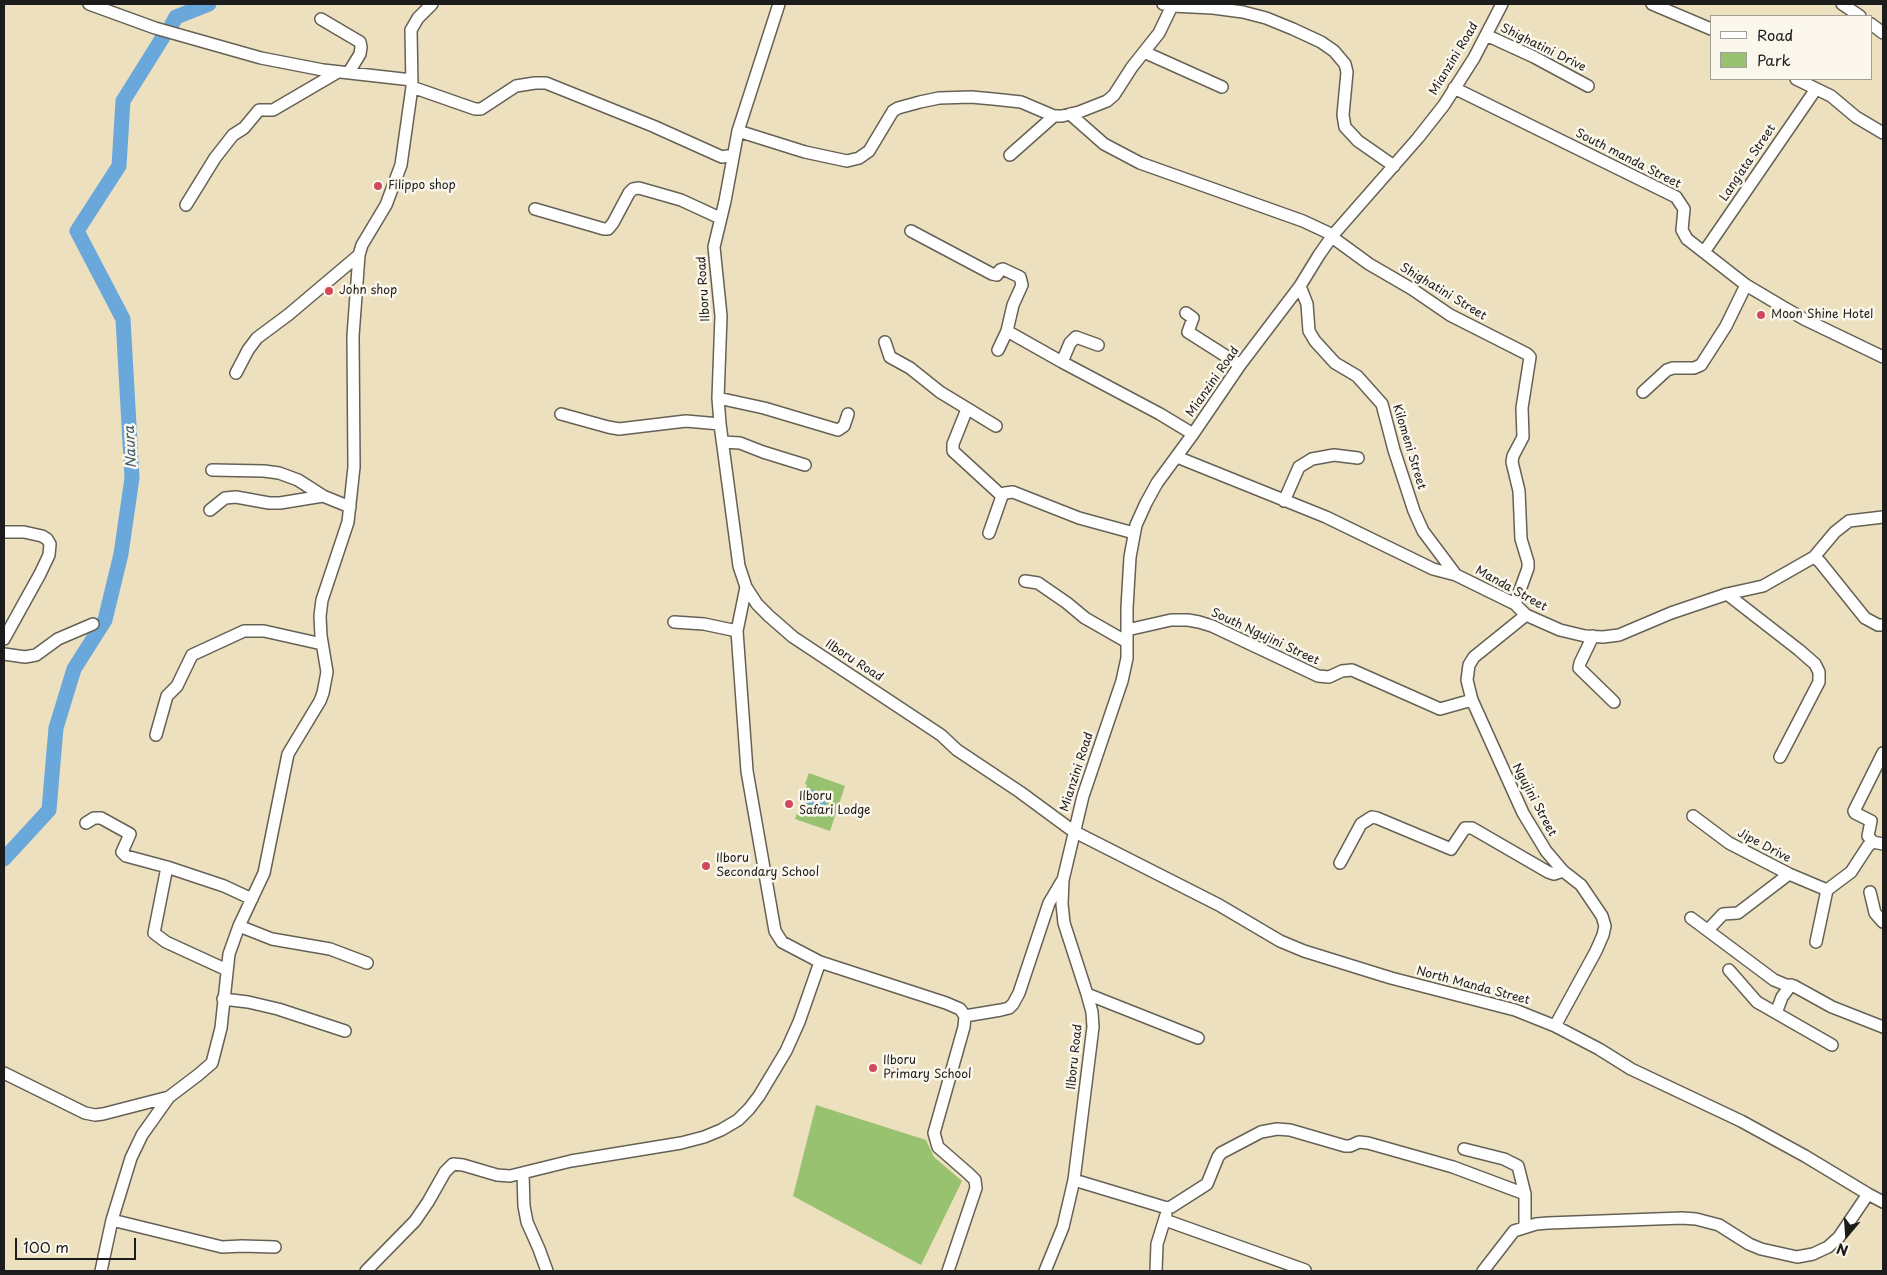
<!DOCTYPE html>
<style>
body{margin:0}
#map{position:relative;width:1887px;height:1275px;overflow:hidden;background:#ede0be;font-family:"Playpen Sans",sans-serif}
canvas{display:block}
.frame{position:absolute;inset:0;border:5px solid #1c1c1c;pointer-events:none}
.legend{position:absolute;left:1710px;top:15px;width:162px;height:65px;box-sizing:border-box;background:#fbf7ec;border:1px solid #a29f99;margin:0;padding:6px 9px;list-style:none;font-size:15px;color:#1c1c1c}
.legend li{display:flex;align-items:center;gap:10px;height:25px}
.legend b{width:25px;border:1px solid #a29f99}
.north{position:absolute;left:1822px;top:1210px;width:50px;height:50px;-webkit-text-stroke:4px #fbf7ec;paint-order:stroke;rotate:198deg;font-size:14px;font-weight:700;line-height:20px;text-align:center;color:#1c1c1c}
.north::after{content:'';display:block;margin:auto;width:18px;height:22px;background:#1c1c1c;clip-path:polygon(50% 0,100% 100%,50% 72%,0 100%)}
.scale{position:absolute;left:15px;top:1238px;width:121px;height:22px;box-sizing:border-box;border:2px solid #1c1c1c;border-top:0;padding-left:6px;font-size:15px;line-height:18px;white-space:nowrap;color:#1c1c1c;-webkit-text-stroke:4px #fbf7ec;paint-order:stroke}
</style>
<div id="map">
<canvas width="1887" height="1275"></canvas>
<div class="frame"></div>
<ul class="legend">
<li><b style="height:6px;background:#fff"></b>Road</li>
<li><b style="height:14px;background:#98c26f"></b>Park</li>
</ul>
<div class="north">N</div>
<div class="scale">100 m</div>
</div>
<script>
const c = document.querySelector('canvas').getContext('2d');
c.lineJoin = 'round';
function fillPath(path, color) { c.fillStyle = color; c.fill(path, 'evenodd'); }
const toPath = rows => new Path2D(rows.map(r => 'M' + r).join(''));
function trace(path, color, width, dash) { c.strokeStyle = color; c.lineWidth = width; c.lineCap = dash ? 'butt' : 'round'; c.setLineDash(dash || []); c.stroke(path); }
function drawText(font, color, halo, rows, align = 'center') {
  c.font = font + ' "Playpen Sans",sans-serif'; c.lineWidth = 5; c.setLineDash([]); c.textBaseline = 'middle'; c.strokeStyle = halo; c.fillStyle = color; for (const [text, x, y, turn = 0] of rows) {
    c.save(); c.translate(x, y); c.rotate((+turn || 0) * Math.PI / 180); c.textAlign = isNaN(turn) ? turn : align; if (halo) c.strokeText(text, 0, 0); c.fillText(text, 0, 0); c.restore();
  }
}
const green = toPath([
 [809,773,845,786,830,831,795,819,807,785,805,784],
 [816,1105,926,1140,934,1157,962,1181,921,1265,793,1196]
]);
const water = toPath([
 [807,788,828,796,823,809,802,802]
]);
const river = toPath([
 [171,26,176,17,209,4],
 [4,859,49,810,56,728,74,669,105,620,121,554,132,478,123,319,77,231,119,166,123,101,163,37]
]);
const minor = toPath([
 [89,4,155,28,261,58,323,70,412,80],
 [779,4,738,131,725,201,714,247,721,316,718,398,720,424,739,566,746,587,757,604,769,616,793,637,941,735,957,750,1020,792,1073,831,1219,905,1280,941,1304,951,1391,978,1515,1010,1555,1026,1599,1049,1631,1069,1741,1121,1805,1156,1868,1194,1883,1202],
 [1163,4,1172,6,1213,8,1243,12,1266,18,1293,29,1321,42,1334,51,1345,64,1347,72,1343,115,1345,127,1358,141,1394,166],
 [1652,4,1711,29],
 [1842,4,1860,16],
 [321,19,360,42,361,47,360,54,349,72],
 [1871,24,1883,33],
 [1486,35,1534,57,1588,86],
 [1144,52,1222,87],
 [1796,79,1831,96,1856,117,1883,133],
 [412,87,475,109,481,109,516,86,535,83,546,83,653,126,722,157,733,155],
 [1454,88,1676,197,1684,209,1682,230,1687,239,1746,285,1783,307,1804,319,1883,357],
 [1070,114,1104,144,1140,163,1303,221,1333,235],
 [738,131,805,152,847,161,859,158,869,151,893,111,898,108,920,102,939,98,971,97,993,99,1021,102,1054,116,1062,116,1079,112,1107,101,1114,95,1132,67,1159,33,1172,6],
 [1010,155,1054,116],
 [186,205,215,158,233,135,244,128,259,110,273,110,338,72],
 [535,209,604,229,608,229,613,223,629,193,633,189,639,188,681,200,720,218],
 [911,231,992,274,997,275,1000,270,1003,269,1020,277,1022,285,1013,305,1007,331,998,350],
 [1332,237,1369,264,1412,289,1450,315,1527,354,1530,357,1522,408,1523,437,1513,456,1512,462,1519,491,1521,539,1528,562,1528,568,1515,604],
 [1704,252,1816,89],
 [1300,286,1307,304,1309,331,1315,341,1335,363,1357,376,1382,404,1394,450,1414,511,1423,531,1456,575],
 [1186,313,1193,318,1188,332,1240,365],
 [1007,331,1062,362,1160,414,1193,434],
 [885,342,890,357,910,368,940,392,996,426],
 [1062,362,1070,343,1076,337,1098,345],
 [236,373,248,350,257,338,288,315,359,255],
 [1643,392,1667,370,1673,368,1694,368,1701,365,1726,326,1746,285],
 [718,398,764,408,838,430,844,426,848,414],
 [967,409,953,444,953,451,1002,496],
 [561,414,608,427,619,429,686,421,720,424],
 [723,442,740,443,763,452,805,465],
 [1177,457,1326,517,1433,569,1456,575,1515,604,1526,615,1560,630,1585,636,1603,637,1619,635,1671,613,1727,594,1763,586,1814,557,1835,532,1849,521,1883,517],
 [212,470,264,471,279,473,298,480,323,496,350,507],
 [1284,501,1299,467,1312,459,1334,455,1358,458],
 [210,510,225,498,236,497,269,503,280,503,323,496],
 [4,532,24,532,42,536,47,539,50,544,49,555,40,574,4,639],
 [989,533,1002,496,1005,493,1013,492,1079,518,1134,533],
 [1814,557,1820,562,1865,618,1878,625,1883,625],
 [1025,581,1038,583,1067,603,1085,618,1127,642],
 [746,587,737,631,747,771,775,931,782,942,820,962,946,1003,960,1009,965,1016,964,1027,934,1133,938,1147,969,1174,975,1180,976,1188,948,1271],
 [1727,594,1799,650,1815,664,1819,672,1819,682,1780,757],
 [1526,615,1474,657,1469,665,1467,680,1472,700,1523,813,1546,851,1563,871,1581,885,1602,916,1605,926,1603,935,1596,951,1555,1026],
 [674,622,704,624,737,631],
 [1127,630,1171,620,1188,620,1199,622,1212,626,1318,676,1329,677,1342,671,1352,670,1440,709,1472,700],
 [1593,636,1580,663,1579,668,1614,702],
 [4,654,25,657,36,655,58,639,93,624],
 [156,735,167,696,177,686,192,655,244,631,264,631,322,644],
 [1693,816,1729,843,1789,874,1827,890],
 [86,823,94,818,101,818,130,834,122,852,126,856,167,867,224,886,252,899],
 [1873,842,1868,836,1871,821,1855,813,1854,811,1883,753],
 [1340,863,1361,824,1372,817,1377,818,1451,849,1465,828,1472,828,1548,872,1554,874,1563,871],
 [167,867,154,933,166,942,227,970],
 [1870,892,1875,913,1883,922],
 [1691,918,1774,980,1786,985,1794,986,1832,1007,1883,1027],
 [239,926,272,939,330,949,367,963],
 [1708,930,1723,914,1738,913,1789,874],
 [1816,942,1827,890,1851,872,1868,846,1873,842,1883,844],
 [1729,970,1757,1002,1832,1045],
 [1087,994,1198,1038],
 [223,999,248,1002,278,1009,345,1031],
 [1776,1013,1782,997,1791,985],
 [965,1016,1001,1010,1009,1008,1013,1004,1019,993,1049,903,1062,881],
 [4,1073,85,1113,95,1115,103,1114,169,1097],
 [1464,1149,1504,1159,1518,1166,1525,1194,1525,1227],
 [523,1173,524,1206,527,1222,539,1249,547,1271],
 [1074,1180,1167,1208,1171,1207,1207,1184,1218,1157,1221,1153,1261,1132,1277,1129,1290,1130,1345,1146,1350,1146,1359,1142,1368,1143,1453,1167,1525,1194],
 [112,1220,222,1247,242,1246,275,1247],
 [1165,1220,1305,1270],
 [101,1271,112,1220,131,1158,142,1135,169,1097,198,1075,212,1063,221,1028,229,954,239,926,264,873,288,754,320,701,323,693,327,672,321,636,320,616,322,600,348,522,354,467,353,336,359,255,362,245,386,205,401,165,412,87,411,30,418,18,432,4],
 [366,1271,415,1221,428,1202,445,1172,453,1164,463,1165,497,1175,510,1176,571,1161,681,1143,704,1137,721,1130,738,1120,749,1109,759,1096,786,1051,799,1022,820,962],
 [1045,1271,1063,1227,1074,1180,1093,1027,1092,1012,1087,994,1064,923,1062,904,1063,880,1083,796,1122,681,1127,658,1127,608,1130,557,1136,525,1146,503,1157,483,1193,434,1240,365,1300,286,1319,255,1333,235,1418,138,1444,105,1474,58,1502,4],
 [1156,1271,1157,1244,1166,1215],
 [1483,1271,1514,1231,1536,1224,1548,1223,1682,1218,1696,1219,1719,1225,1749,1244,1761,1249,1797,1257,1813,1254,1828,1247,1839,1237,1868,1194]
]);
const markers = [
 [378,186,5,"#d1495b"],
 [329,291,5,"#d1495b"],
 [1761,315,5,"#d1495b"],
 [789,804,5,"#d1495b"],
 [706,866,5,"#d1495b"],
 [873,1068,5,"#d1495b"]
];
const streetNames = [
 ["Shighatini Drive",1543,48,26],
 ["Mianzini Road",1454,59,-59],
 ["South manda Street",1628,159,27],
 ["Lang'ata Street",1748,163,-56],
 ["Ilboru Road",704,289,-94],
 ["Shighatini Street",1443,292,31],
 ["Mianzini Road",1213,382,-55],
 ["Kilomeni Street",1409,447,73],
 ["Manda Street",1511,589,29],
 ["South Ngujini Street",1265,637,25],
 ["Ilboru Road",854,661,33],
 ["Mianzini Road",1077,772,-72],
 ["Ngujini Street",1534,800,62],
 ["Jipe Drive",1764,846,28],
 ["North Manda Street",1473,986,15],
 ["Ilboru Road",1075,1057,-84]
];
const poiNames = [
 ["Filippo shop",388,186],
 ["John shop",339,291],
 ["Moon Shine Hotel",1771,315],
 ["Ilboru",799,797],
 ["Safari Lodge",799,811],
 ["Ilboru",716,859],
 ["Secondary School",716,873],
 ["Ilboru",883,1061],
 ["Primary School",883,1075]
];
const waterNames = [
 ["Naura",131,447,-93]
];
fillPath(green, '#98c26f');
fillPath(water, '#6aa8dc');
trace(river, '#6aa8dc', 15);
trace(minor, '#656155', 14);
trace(minor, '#fff', 11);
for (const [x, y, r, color] of markers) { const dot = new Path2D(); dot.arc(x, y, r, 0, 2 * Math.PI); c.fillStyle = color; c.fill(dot); trace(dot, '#fbf7ec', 2); }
drawText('12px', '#1c1c1c', '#fbf7ec', streetNames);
drawText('12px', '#1c1c1c', '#fbf7ec', poiNames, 'left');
drawText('italic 14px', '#3f5b72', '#fbf7ec', waterNames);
</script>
